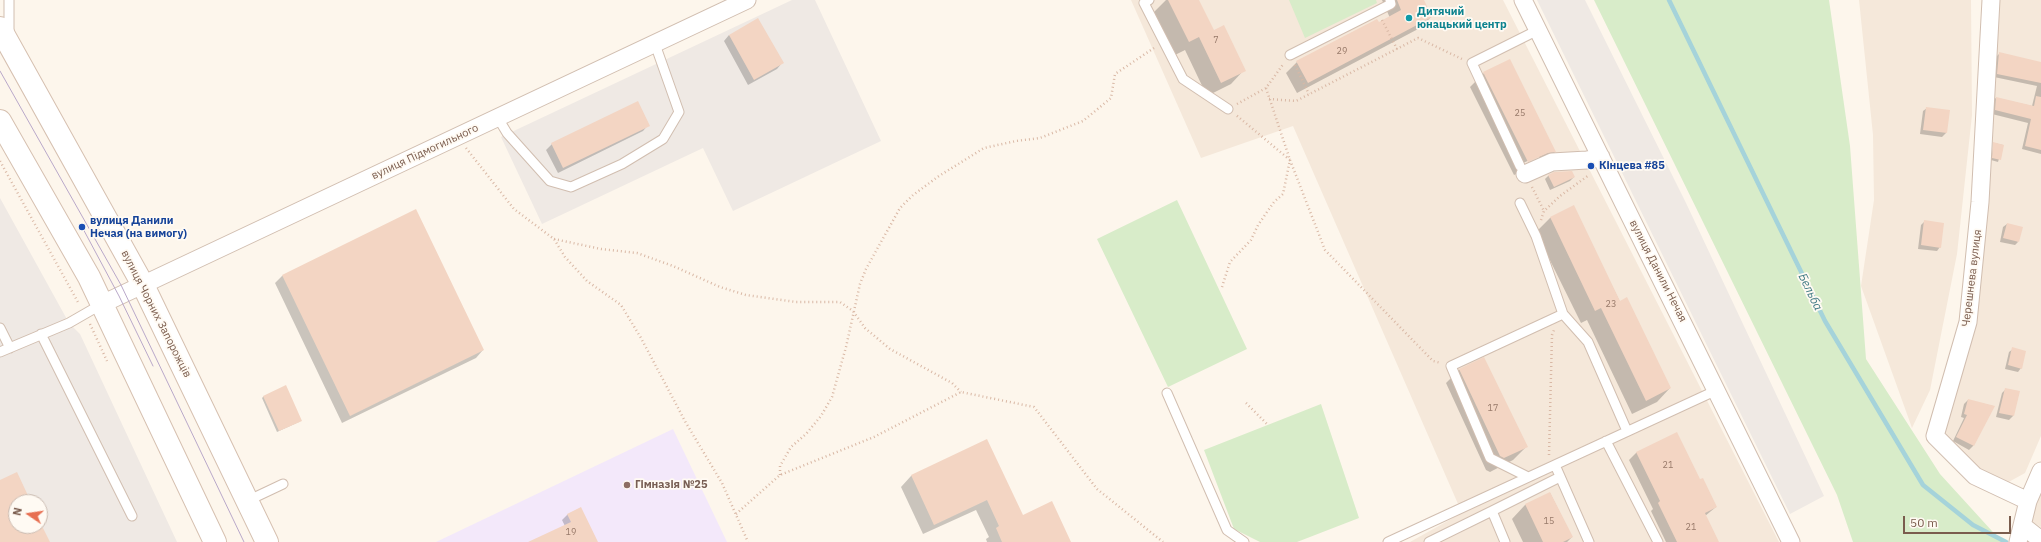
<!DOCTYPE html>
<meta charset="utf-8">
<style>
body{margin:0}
#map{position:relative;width:2041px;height:542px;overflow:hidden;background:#fdf6ec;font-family:"IBM Plex Sans",sans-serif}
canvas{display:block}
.north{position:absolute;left:8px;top:494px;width:40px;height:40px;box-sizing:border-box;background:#fffaf3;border:1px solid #cabbb1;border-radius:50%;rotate:283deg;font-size:11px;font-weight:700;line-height:16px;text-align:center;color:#7a5c4d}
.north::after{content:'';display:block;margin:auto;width:14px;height:18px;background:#e76f51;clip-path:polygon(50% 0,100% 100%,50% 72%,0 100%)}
.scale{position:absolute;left:1903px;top:516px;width:108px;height:18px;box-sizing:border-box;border:2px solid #7a5c4d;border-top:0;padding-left:5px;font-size:12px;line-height:14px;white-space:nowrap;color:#7a5c4d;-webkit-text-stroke:3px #fffaf3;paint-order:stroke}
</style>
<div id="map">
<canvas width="2041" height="542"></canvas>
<div class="north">N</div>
<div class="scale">50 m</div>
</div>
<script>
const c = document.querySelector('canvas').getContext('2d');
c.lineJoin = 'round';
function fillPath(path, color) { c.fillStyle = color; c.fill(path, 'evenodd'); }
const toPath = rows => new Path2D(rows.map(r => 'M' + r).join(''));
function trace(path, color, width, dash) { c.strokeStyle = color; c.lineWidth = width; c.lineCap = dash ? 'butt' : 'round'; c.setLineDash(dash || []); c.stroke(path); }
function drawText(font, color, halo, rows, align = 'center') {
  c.font = font + ' "IBM Plex Sans",sans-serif'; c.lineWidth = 3.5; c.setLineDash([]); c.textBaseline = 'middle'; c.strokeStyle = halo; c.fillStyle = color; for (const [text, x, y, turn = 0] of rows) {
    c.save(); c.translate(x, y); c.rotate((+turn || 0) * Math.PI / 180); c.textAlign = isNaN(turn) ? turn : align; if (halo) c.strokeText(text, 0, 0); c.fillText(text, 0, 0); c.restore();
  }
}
const residential = toPath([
 [1131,0,1503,0,1779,542,1410,542,1462,513,1293,126,1201,158],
 [1859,0,1971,0,1972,115,1957,254,1930,390,1912,428,1861,286,1874,200,1873,135],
 [1996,0,2041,0,2041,436,2025,473,2005,484,1967,463,1944,440,1972,323],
 [2041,493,2041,527,2029,520]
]);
const industrial = toPath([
 [792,0,815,0,881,141,733,211,703,148,542,224,501,137],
 [1537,0,1585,0,1686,203,1824,496,1790,514],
 [0,198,69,323,80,334,177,542,0,542],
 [16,502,40,502,40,526,16,526]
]);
const education = toPath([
 [673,429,727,542,436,542]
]);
const green = toPath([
 [1289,0,1376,0,1377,3,1305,38],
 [1594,0,1829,0,1850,146,1866,359,1940,474,2002,542,1853,542,1837,495],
 [1177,200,1247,349,1168,387,1097,239],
 [1321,404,1359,518,1297,542,1260,542,1234,529,1204,450]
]);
const shadow = toPath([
 [1166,0,1198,0,1213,32,1244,70,1231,84,1207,96,1185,50,1175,55,1154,12],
 [1382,0,1422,0,1431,17,1420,28,1297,93,1286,73,1297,62,1390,18],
 [729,35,782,63,777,69,748,85,724,41],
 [2000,53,2041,63,2041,154,2022,149,2028,123,1992,114,1992,101,1996,98,2032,106,2037,86,1994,77,1996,57],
 [1484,73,1555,152,1542,165,1534,166,1514,175,1470,87],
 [1539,156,1539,158,1524,165,1523,163],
 [1927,108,1948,111,1946,133,1942,137,1920,134,1923,111],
 [648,125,643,131,558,173,546,150,552,144],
 [1994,143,2003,145,1998,162,1991,160],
 [1549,175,1574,177,1570,181,1550,190,1545,179],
 [1573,207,1620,302,1670,388,1657,402,1632,414,1587,320,1581,323,1536,232,1550,218],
 [415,211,483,350,476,358,342,423,275,283,282,276],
 [1925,221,1940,247,1937,251,1918,249,1921,225],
 [2007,224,2018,242,2015,245,2000,242,2003,227],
 [2013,349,2021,368,2018,372,2005,369,2009,352],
 [1484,359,1526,447,1513,460,1490,472,1486,470,1446,383,1459,370],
 [2006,389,2019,392,2013,416,2009,420,1996,417,2002,393],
 [264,396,299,422,277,432,262,398],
 [1968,400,1993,406,1973,446,1969,450,1953,441,1964,418,1961,417,1964,404],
 [987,441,1022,517,1070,542,987,542,986,539,989,537,976,510,923,534,901,487,911,476],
 [1637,452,1699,481,1716,507,1705,516,1718,542,1666,542,1651,511,1653,509,1629,460],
 [1550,493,1572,537,1567,542,1523,542,1512,519,1525,505],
 [568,514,597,542,530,542,565,526,562,520]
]);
const stream = toPath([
 [1669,0,1825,321,1923,485,1973,525,2006,542]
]);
const building = toPath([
 [1168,0,1199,0,1214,30,1224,25,1246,71,1221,83,1199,37,1189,42],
 [1397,0,1424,0,1432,17,1308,83,1296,61,1377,19,1379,22,1401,10],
 [758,18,784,63,754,80,729,35],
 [1999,52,2041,62,2041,83,1997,74],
 [1510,59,1556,152,1548,153,1528,162,1483,72],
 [2036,96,2041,97,2041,150,2025,146,2031,119,1995,110,1996,97,2034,106],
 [638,101,650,126,563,168,551,143],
 [1926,107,1950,110,1947,133,1923,130],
 [1993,142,2004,145,2001,160,1992,158],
 [1572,171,1575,177,1554,187,1548,175,1554,172],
 [1574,205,1620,301,1627,297,1671,388,1646,401,1601,308,1595,311,1550,217],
 [416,209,484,350,350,416,282,275],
 [1924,220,1944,223,1941,248,1921,245],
 [2007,223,2023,227,2019,242,2003,238],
 [2012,347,2026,351,2022,369,2008,365],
 [1484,357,1528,447,1504,458,1500,456,1459,369],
 [286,385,302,421,279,431,263,396],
 [2005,388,2020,391,2014,416,1999,413],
 [1968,399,1995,406,1974,446,1956,437,1967,415,1964,414],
 [1677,432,1700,479,1703,478,1717,507,1705,513,1719,542,1677,542,1658,503,1660,501,1636,452],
 [987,439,1023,515,1052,501,1071,542,1002,542,996,528,999,526,987,500,934,525,911,475],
 [17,472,31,502,16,502,16,526,42,526,50,542,0,542,0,480],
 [1550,492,1573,537,1563,542,1543,542,1525,504],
 [581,507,598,542,528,542,571,522,567,514]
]);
const path = toPath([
 [1382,20,1397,49],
 [1295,65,1309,94],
 [1266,88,1290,160,1325,250,1433,361,1441,363],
 [1269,99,1296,101,1418,38,1462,59],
 [1237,104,1266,88,1284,63],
 [466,148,514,209,554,239,565,257,587,281,621,305,641,338,686,423,722,483,748,542],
 [0,161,79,304],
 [1532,187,1544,211],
 [1541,220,1544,211,1560,196,1589,175],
 [554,239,601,249,637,253,673,266,720,287,746,295,796,302,840,302,853,311,865,328,890,349,952,383,961,392],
 [1222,287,1230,262,1251,240,1258,225,1274,202,1283,194,1290,160,1236,115],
 [90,324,107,361],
 [1246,403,1268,425],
 [1549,455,1552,335,1554,330],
 [780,475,780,466,791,447,806,434,821,416,832,397,846,347,860,284,866,269,900,208,913,195,939,176,984,148,1016,141,1040,138,1083,121,1111,98,1115,74,1154,48],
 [736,514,780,475,874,437,961,392,1034,407,1097,489,1163,542]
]);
const service = toPath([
 [9,0,9,33],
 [1149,0,1144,3,1183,79,1228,109],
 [1290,55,1391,4,1390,0],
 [498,118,507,133,550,181,571,187,622,164,663,139,679,112,655,44],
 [1520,166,1472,63,1538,30],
 [1520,203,1536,236,1563,314,1588,342,1627,431],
 [0,328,10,348],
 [41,334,132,516],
 [0,352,69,323,102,304],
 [1167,393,1227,530,1244,542],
 [1606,441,1658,542],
 [1555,465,1589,542],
 [1528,477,1490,458,1451,366,1563,314],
 [247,501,283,484],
 [1388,542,1717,390],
 [1429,542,1492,511],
 [1505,542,1492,511,1560,477]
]);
const minor = toPath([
 [1523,0,1791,542],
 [1991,0,1980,202,1968,322,1935,436,1975,476,2028,501],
 [1525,174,1552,162,1587,160,1601,157],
 [102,304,747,0],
 [2023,526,2041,540],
 [2018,542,2028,501,2041,471]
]);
const secondary = toPath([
 [0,28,143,285,267,542],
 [0,121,89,277,215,542]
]);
const tram = toPath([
 [0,71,121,285,244,542],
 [81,225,119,296,153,366]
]);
const markers = [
 [1409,18,4,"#0f9aa8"],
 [1591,166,4,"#1a4fb4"],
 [82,227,4,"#1a4fb4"],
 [627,485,4,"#8d6e63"]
];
const numberNames = [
 ["7",1216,40],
 ["29",1342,51],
 ["25",1520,113],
 ["23",1611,304],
 ["17",1493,408],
 ["21",1668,465],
 ["15",1549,521],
 ["21",1691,527],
 ["19",571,532]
];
const cultureNames = [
 ["Дитячий",1417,12],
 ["юнацький центр",1417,25]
];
const streetNames = [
 ["вулиця Підмогильного",425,152,-25],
 ["вулиця Данили Нечая",1658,271,63],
 ["Черешнева вулиця",1972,278,-83],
 ["вулиця Чорних Запорожців",156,314,63]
];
const transitNames = [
 ["Кінцева #85",1599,166],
 ["вулиця Данили",90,221],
 ["Нечая (на вимогу)",90,234]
];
const educationNames = [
 ["Гімназія №25",635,485]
];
const waterNames = [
 ["Бельба",1810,292,64]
];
fillPath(residential, '#f5e8da');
fillPath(industrial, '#efe9e4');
fillPath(education, '#f3e8fa');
fillPath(green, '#d8ecc9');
fillPath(shadow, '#0003');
trace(stream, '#a5d3da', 4.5);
fillPath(building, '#f3d5c3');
trace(service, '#d1beb0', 11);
trace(minor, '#d1beb0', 19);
trace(secondary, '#d6c0b0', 24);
trace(path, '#d9b8a5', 2.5, [1, 3]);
trace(service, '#fff', 9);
trace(minor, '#fff', 17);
trace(secondary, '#fff', 22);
trace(tram, '#b9a8c9', 1);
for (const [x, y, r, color] of markers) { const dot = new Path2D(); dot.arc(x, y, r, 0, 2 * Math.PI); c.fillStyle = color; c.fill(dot); trace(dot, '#fffaf3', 1.5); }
drawText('9px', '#987a6a', null, numberNames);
drawText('bold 11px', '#0d838f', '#fffaf3', cultureNames, 'left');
drawText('11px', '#7a5c4d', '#fffaf3', streetNames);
drawText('bold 11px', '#164399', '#fffaf3', transitNames, 'left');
drawText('bold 11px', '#785e54', '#fffaf3', educationNames, 'left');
drawText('italic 12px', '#437c86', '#fffaf3', waterNames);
</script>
